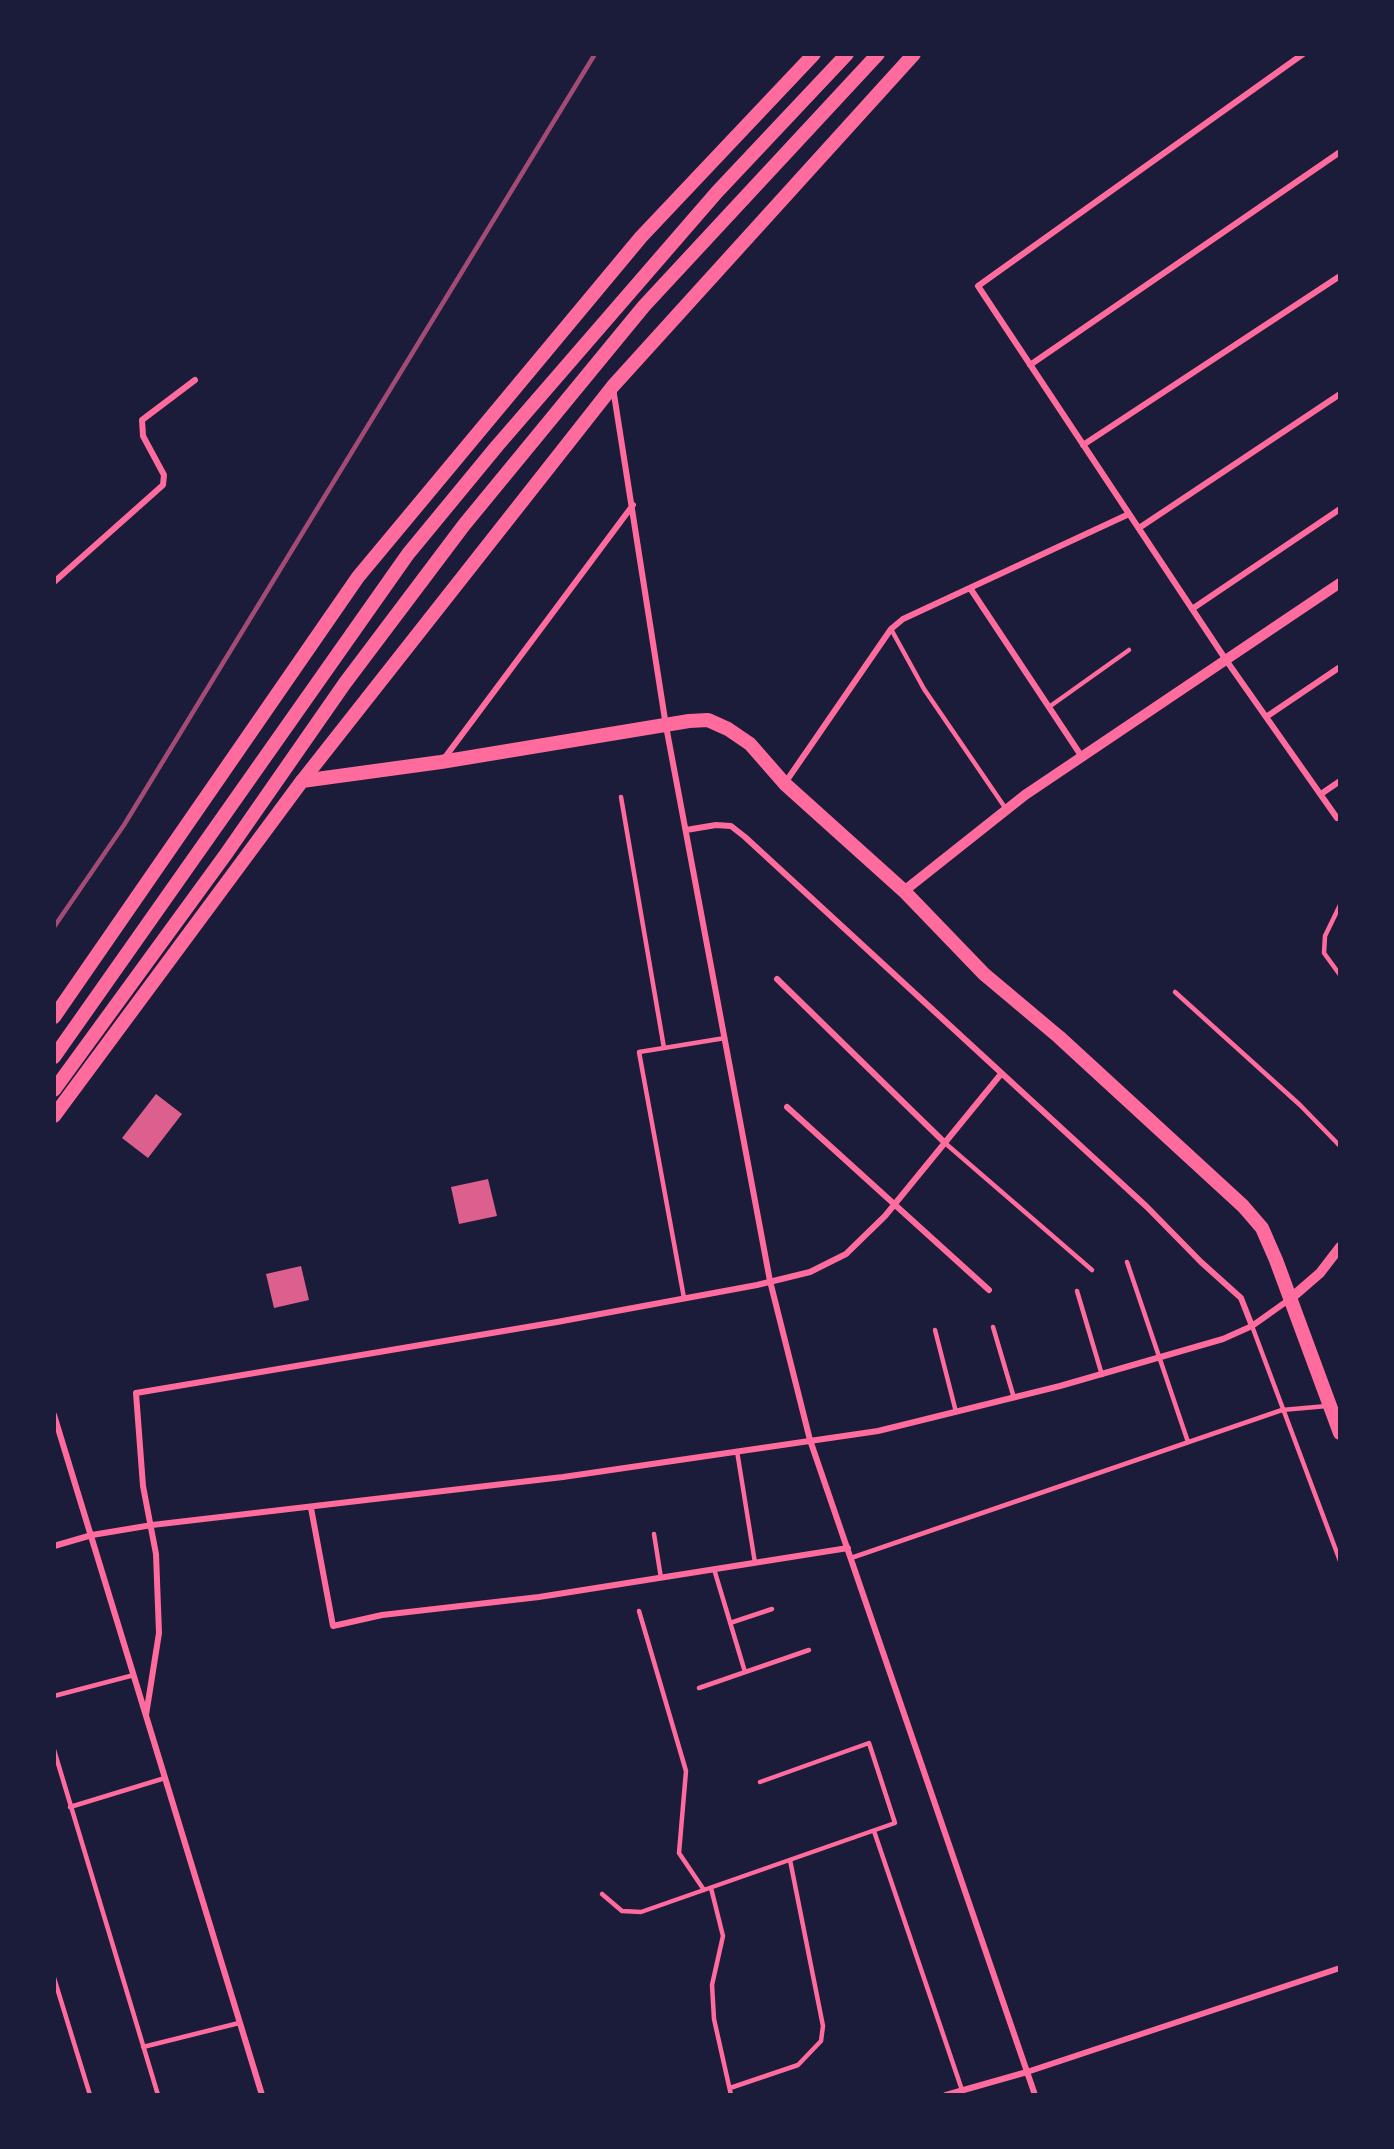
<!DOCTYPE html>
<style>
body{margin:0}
#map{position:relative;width:1394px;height:2149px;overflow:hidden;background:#1b1b3a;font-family:Rubik,sans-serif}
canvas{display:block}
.frame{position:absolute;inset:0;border:56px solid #1b1b3a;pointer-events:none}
</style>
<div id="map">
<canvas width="1394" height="2149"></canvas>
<div class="frame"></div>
</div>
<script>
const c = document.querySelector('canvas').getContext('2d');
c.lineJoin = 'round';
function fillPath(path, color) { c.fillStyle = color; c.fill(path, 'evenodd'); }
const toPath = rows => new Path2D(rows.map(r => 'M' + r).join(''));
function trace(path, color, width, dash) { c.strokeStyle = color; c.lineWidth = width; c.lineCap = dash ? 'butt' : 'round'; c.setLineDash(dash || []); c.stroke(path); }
const building = toPath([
 [156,1094,182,1114,148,1158,122,1138],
 [488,1179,497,1216,459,1224,451,1187],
 [301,1266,309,1300,274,1308,266,1274]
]);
const service = toPath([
 [891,629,924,689,1006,809],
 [1049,707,1129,650],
 [621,797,664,1048,639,1052,684,1298],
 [1340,905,1325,936,1324,953,1340,975],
 [1175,992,1300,1105,1340,1146],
 [664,1048,725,1038],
 [945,1143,1092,1270],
 [1127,1262,1188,1442],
 [1077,1291,1102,1375],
 [1252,1326,1340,1561],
 [993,1327,1014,1398],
 [935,1330,956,1412],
 [737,1451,755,1563],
 [654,1534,661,1578],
 [851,1558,1282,1410,1327,1406],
 [714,1569,745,1672],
 [639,1611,686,1771,679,1853,704,1890],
 [730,1623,772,1609],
 [699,1688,809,1650],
 [54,1696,134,1675],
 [54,1750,158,2095],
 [70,1807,165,1778],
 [874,1831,962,2090],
 [711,1888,723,1936,712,1985,714,2019,731,2095],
 [602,1894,622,1911,641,1912,895,1823,869,1743,760,1782],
 [54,1978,90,2095],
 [143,2047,239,2023],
 [730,2088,798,2065,821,2041,823,2026,790,1860]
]);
const minor = toPath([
 [1303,54,978,286,1226,660,1337,818],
 [1030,365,1340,152],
 [613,388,666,726,770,1281,810,1440,1035,2095],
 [1083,445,1340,276],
 [1139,528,1340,394],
 [54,582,163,485,164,475,143,436,142,420,195,380],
 [970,588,1082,757],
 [1192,609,1340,509],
 [1266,717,1340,667],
 [443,760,633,505],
 [785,783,891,629,903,619,1129,514],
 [1321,794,1340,781],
 [686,830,716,825,731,826,745,837,1147,1207,1201,1262,1241,1298,1252,1326],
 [777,979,945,1143],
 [787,1107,989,1290],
 [54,1415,262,2095],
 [311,1508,333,1626,382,1615,539,1597,848,1548],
 [54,1546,92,1535,152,1525,563,1477,878,1431,1060,1386,1223,1339,1252,1326,1290,1299],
 [146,1715,159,1633,156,1554,143,1486,136,1393,557,1322,757,1285,810,1272,846,1254,885,1216,1001,1074],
 [946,2095,1027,2072,1340,1968]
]);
const tertiary = toPath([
 [904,891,1025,795,1340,583],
 [1290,1299,1320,1273,1340,1247]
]);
const primary = toPath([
 [302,781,441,762,689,721,708,720,728,729,750,744,785,784,904,891,984,974,1059,1037,1243,1206,1262,1228,1276,1260,1340,1433],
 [54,1057,408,554,497,446,717,192,847,54],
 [54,1090,226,854,345,683,464,525,644,306,878,54]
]);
const trunk = toPath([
 [54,1017,358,577,641,237,814,54],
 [54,1116,302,781,613,386,914,54]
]);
const rail = toPath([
 [54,927,124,825,595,54]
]);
fillPath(building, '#dd5f8e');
trace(service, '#ff6b9d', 4.5);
trace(minor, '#ff6b9d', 6);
trace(tertiary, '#ff6b9d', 10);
trace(primary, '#ff6b9d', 14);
trace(trunk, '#ff6b9d', 14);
trace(rail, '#a44b75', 4.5);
</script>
